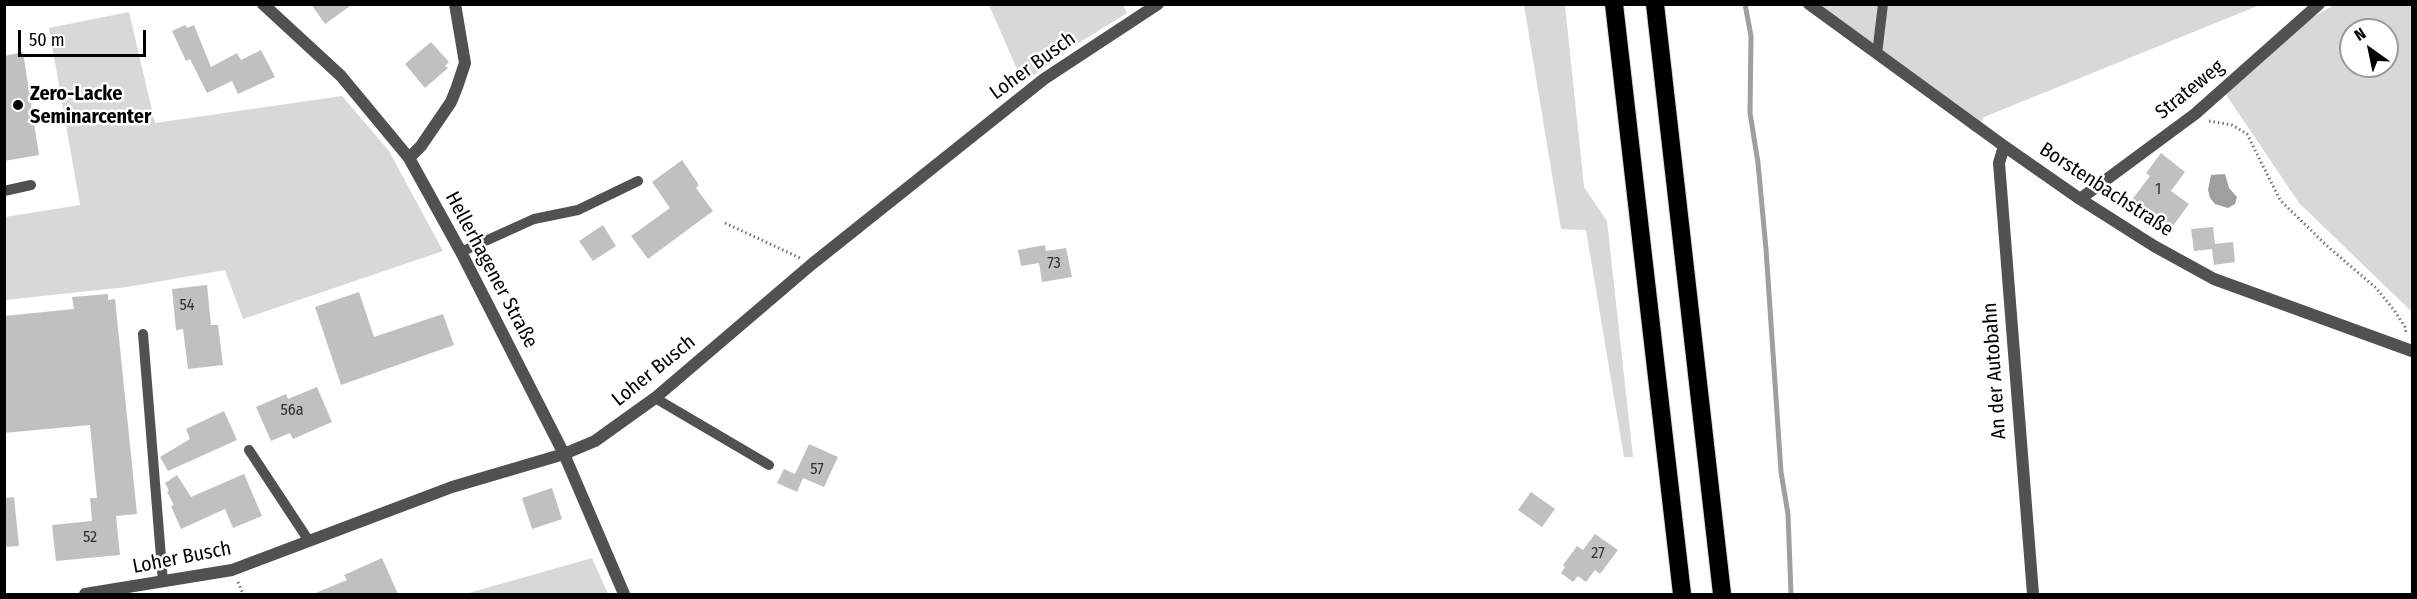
<!DOCTYPE html>
<meta charset="utf-8">
<style>
body{margin:0}
#map{position:relative;width:2417px;height:599px;overflow:hidden;background:#fff;font-family:"Fira Sans Condensed",sans-serif}
canvas{display:block}
.frame{position:absolute;inset:0;border:6px solid #000;pointer-events:none}
.north{position:absolute;left:2339px;top:18px;width:60px;height:60px;box-sizing:border-box;background:#fff;border:2px solid #999;border-radius:50%;rotate:327deg;font-size:16px;font-weight:700;line-height:24px;text-align:center;color:#000}
.north::after{content:'';display:block;margin:auto;width:21px;height:27px;background:#000;clip-path:polygon(50% 0,100% 100%,50% 72%,0 100%)}
.scale{position:absolute;left:18px;top:30px;width:128px;height:27px;box-sizing:border-box;border:3px solid #000;border-top:0;padding-left:8px;font-size:18px;line-height:21px;white-space:nowrap;color:#000;-webkit-text-stroke:4px #fff;paint-order:stroke}
</style>
<div id="map">
<canvas width="2417" height="599"></canvas>
<div class="frame"></div>
<div class="north">N</div>
<div class="scale">50 m</div>
</div>
<script>
const c = document.querySelector('canvas').getContext('2d');
c.lineJoin = 'round';
function fillPath(path, color) { c.fillStyle = color; c.fill(path, 'evenodd'); }
const toPath = rows => new Path2D(rows.map(r => 'M' + r).join(''));
function trace(path, color, width, dash) { c.strokeStyle = color; c.lineWidth = width; c.lineCap = dash ? 'butt' : 'round'; c.setLineDash(dash || []); c.stroke(path); }
function drawText(font, color, halo, rows, align = 'center') {
  c.font = font + ' "Fira Sans Condensed",sans-serif'; c.lineWidth = 5; c.setLineDash([]); c.textBaseline = 'middle'; c.strokeStyle = halo; c.fillStyle = color; for (const [text, x, y, turn = 0] of rows) {
    c.save(); c.translate(x, y); c.rotate((+turn || 0) * Math.PI / 180); c.textAlign = isNaN(turn) ? turn : align; if (halo) c.strokeText(text, 0, 0); c.fillText(text, 0, 0); c.restore();
  }
}
const green = toPath([
 [989,5,1123,5,1127,13,1074,46,1023,83],
 [1524,5,1565,5,1584,187,1607,221,1633,457,1624,457,1586,230,1561,229],
 [1813,5,2260,5,1984,117,1975,133],
 [2334,5,2412,5,2412,312,2299,203,2221,87,2303,23],
 [2351,30,2387,30,2387,66,2351,66],
 [129,12,155,123,342,96,389,151,443,251,243,319,225,270,127,287,5,300,5,217,80,205,49,28],
 [592,558,608,594,465,594]
]);
const water = toPath([
 [2225,174,2229,188,2237,197,2235,204,2228,208,2215,204,2210,198,2208,190,2211,175]
]);
const stream = toPath([
 [1745,4,1751,36,1750,113,1758,163,1766,249,1781,472,1788,514,1791,594]
]);
const building = toPath([
 [311,4,353,4,325,24],
 [185,25,187,28,194,25,211,67,237,53,241,60,261,50,275,77,238,94,232,81,207,93,190,59,186,61,172,31],
 [431,42,449,62,445,66,448,68,425,88,405,64],
 [23,52,39,155,4,161,4,56],
 [2161,153,2185,172,2171,191,2189,204,2170,230,2131,201,2150,176,2146,173],
 [682,160,699,185,696,188,713,211,648,259,631,236,670,208,652,182],
 [603,225,616,246,593,261,579,241],
 [2213,227,2215,244,2233,242,2235,262,2214,265,2212,249,2194,251,2191,229],
 [1045,245,1046,251,1066,248,1072,277,1042,282,1039,263,1021,266,1018,250],
 [207,285,211,325,218,325,223,365,188,369,183,329,176,330,172,289],
 [359,292,374,337,443,314,454,345,341,385,315,307],
 [108,294,108,300,115,299,137,514,116,516,120,555,56,561,52,525,92,521,90,498,97,498,90,425,4,433,4,316,74,309,72,297],
 [317,387,332,422,293,439,290,433,271,441,256,407,286,394,288,399],
 [224,411,237,440,168,471,160,457,190,439,186,429],
 [809,444,838,457,824,487,803,478,797,492,777,483,784,469,795,474],
 [244,474,262,516,233,528,225,509,181,529,171,506,174,505,167,492,169,491,165,483,177,475,191,497],
 [552,488,562,519,532,529,522,498],
 [1531,492,1555,509,1542,527,1518,510],
 [14,497,19,546,4,547,4,498],
 [1595,534,1618,550,1600,574,1595,570,1586,582,1578,576,1573,582,1561,573,1565,567,1563,565,1577,546,1583,550],
 [382,558,398,594,313,594,347,580,344,575]
]);
const path = toPath([
 [2209,121,2232,125,2247,134,2280,200,2326,245,2376,288,2394,310,2405,327,2406,333],
 [725,223,800,258],
 [238,582,243,594]
]);
const service = toPath([
 [1877,54,1883,4],
 [4,191,31,185],
 [461,252,534,219,578,210,638,181],
 [143,334,163,582],
 [655,398,769,465],
 [249,450,309,541]
]);
const minor = toPath([
 [263,4,341,76,409,158,461,252,564,454,624,594],
 [1809,4,2004,146,2080,199,2154,246,2214,279,2412,351],
 [2004,146,1999,163,2033,594],
 [409,158,421,146,451,102,457,87,465,63,455,4],
 [2080,199,2195,114,2319,4],
 [85,594,232,570,452,487,564,454,595,441,655,398,812,264,1044,79,1158,4]
]);
const motorway = toPath([
 [1614,4,1682,594],
 [1655,4,1722,594]
]);
const markers = [
 [18,105,6,"#000"]
];
const numberNames = [
 ["1",2158,190],
 ["73",1054,264],
 ["54",187,306],
 ["56a",292,411],
 ["57",817,470],
 ["52",90,538],
 ["27",1598,554]
];
const streetNames = [
 ["Loher Busch",1033,66,-36],
 ["Strateweg",2190,90,-39],
 ["Borstenbachstraße",2106,190,33],
 ["Hellerhagener Straße",491,270,62],
 ["Loher Busch",654,371,-39],
 ["An der Autobahn",1995,371,-94],
 ["Loher Busch",182,558,-11]
];
const poiNames = [
 ["Zero-Lacke",30,94],
 ["Seminarcenter",30,117]
];
fillPath(green, '#d8d8d8');
fillPath(water, '#9f9f9f');
trace(stream, '#9f9f9f', 5);
fillPath(building, '#c0c0c0');
trace(motorway, '#dbdbdb', 20);
trace(path, '#737373', 3, [1.5, 3]);
trace(service, '#515151', 10);
trace(minor, '#515151', 12);
trace(motorway, '#000', 18);
for (const [x, y, r, color] of markers) { const dot = new Path2D(); dot.arc(x, y, r, 0, 2 * Math.PI); c.fillStyle = color; c.fill(dot); trace(dot, '#fff', 2); }
drawText('16px', '#303030', null, numberNames);
drawText('20px', '#000', '#fff', streetNames);
drawText('bold 20px', '#000', '#fff', poiNames, 'left');
</script>
